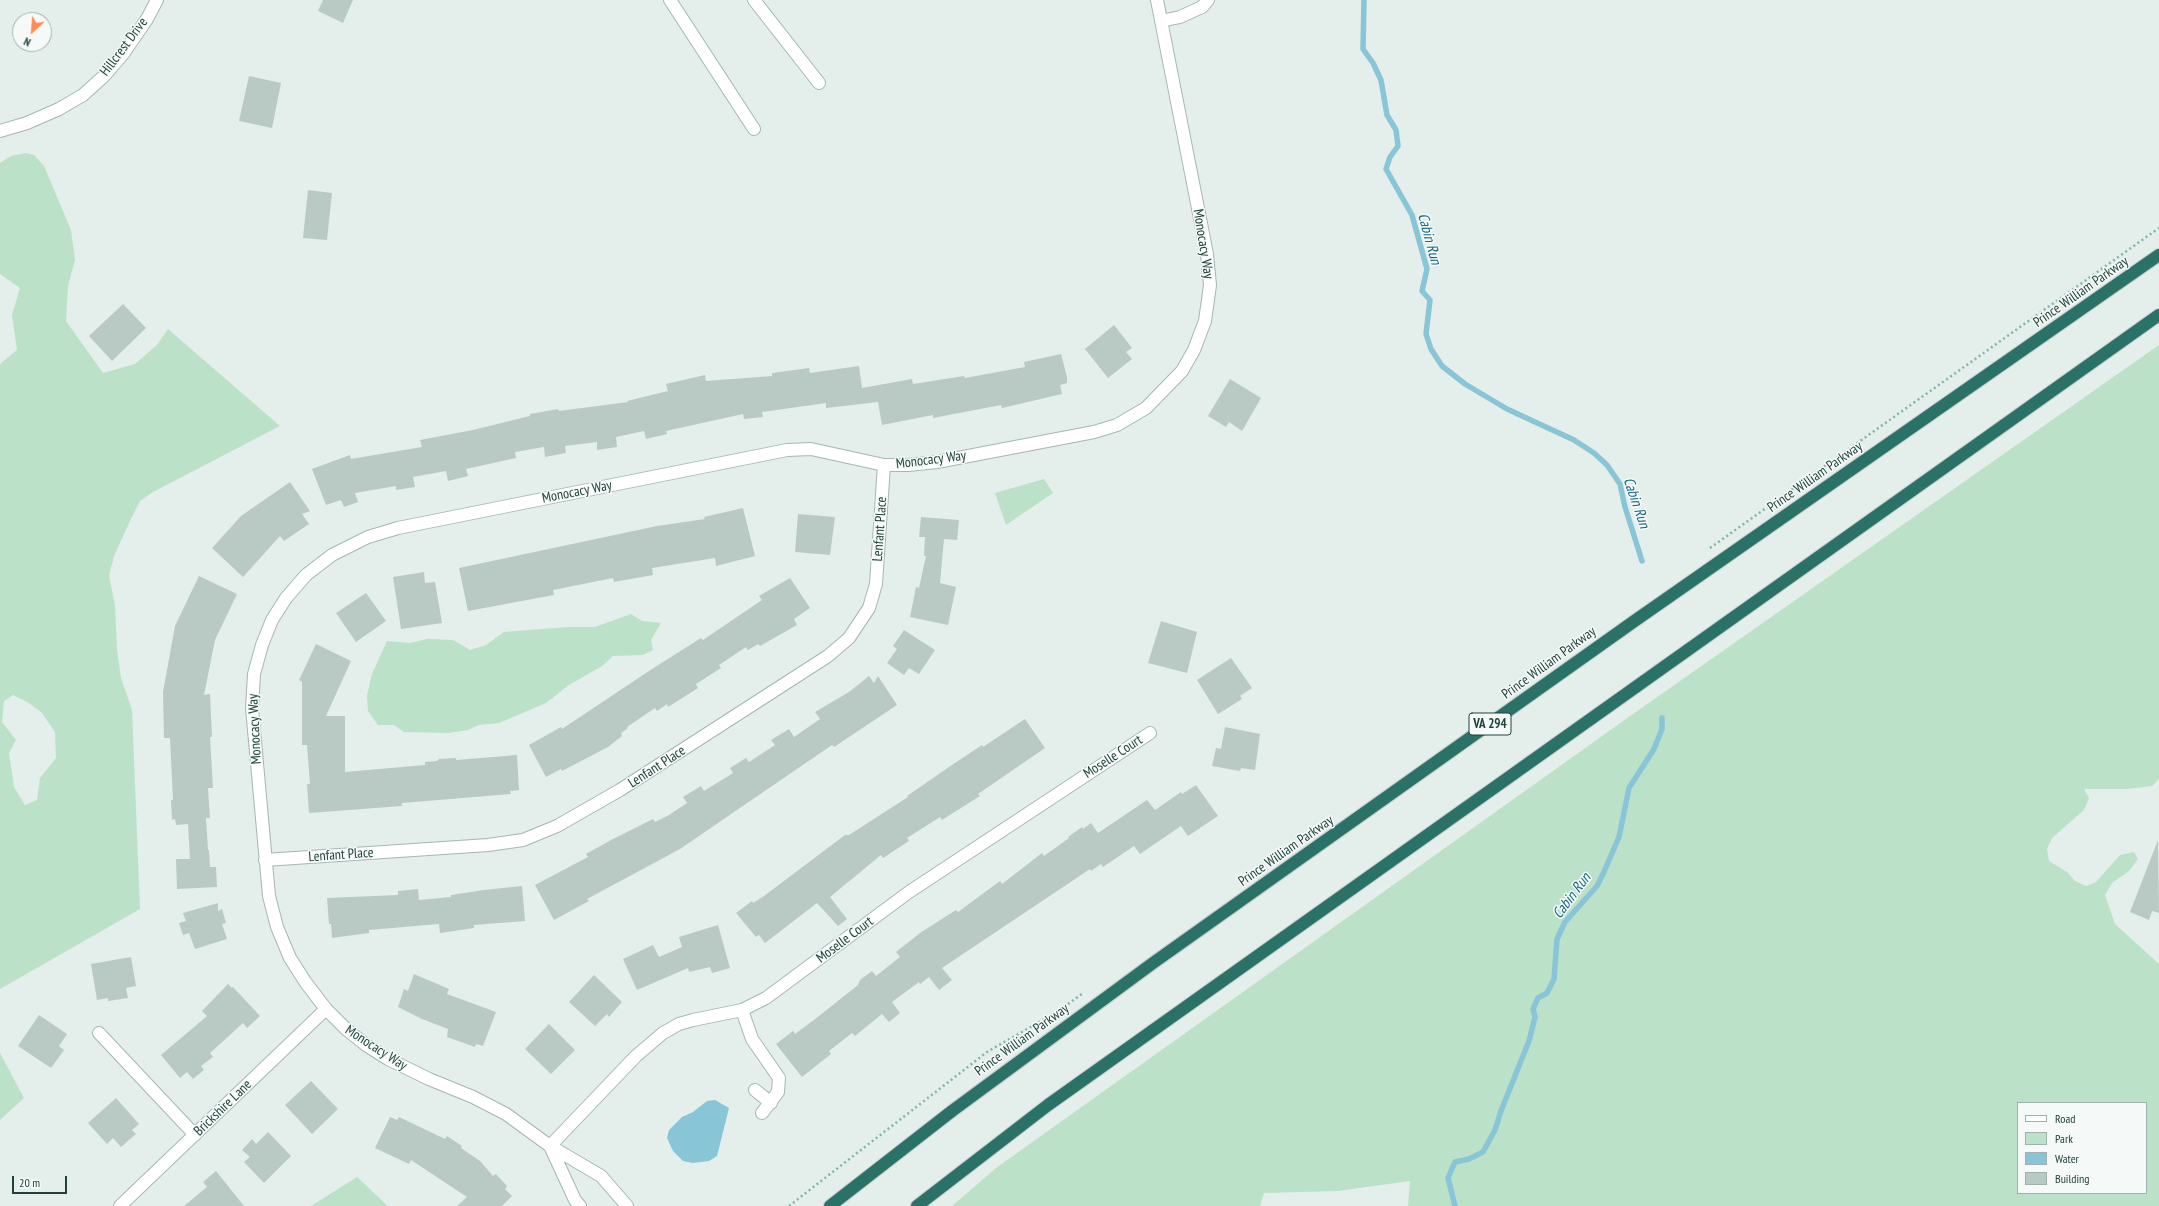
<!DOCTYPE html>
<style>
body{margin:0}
#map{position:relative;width:2159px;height:1206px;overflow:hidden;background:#e4eeeb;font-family:"PT Sans Narrow",sans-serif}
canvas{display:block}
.legend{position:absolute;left:2017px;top:1102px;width:130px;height:92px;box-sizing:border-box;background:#f5faf8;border:1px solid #a0b0ad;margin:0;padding:5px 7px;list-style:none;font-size:12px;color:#21423c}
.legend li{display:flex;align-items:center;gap:8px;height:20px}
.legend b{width:20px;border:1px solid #a0b0ad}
.north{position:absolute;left:12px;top:12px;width:40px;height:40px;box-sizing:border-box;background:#f5faf8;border:1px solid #a0b0ad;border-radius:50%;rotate:206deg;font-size:11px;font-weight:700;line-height:16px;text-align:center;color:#21423c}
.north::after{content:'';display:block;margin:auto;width:14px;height:18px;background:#fd8b53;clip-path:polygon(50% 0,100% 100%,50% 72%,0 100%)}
.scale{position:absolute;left:12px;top:1176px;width:55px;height:18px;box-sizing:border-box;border:2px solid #21423c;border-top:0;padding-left:5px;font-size:12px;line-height:14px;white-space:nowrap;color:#21423c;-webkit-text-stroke:3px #f5faf8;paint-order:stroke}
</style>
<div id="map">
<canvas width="2159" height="1206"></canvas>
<ul class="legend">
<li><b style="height:5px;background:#fff"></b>Road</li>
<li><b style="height:11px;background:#bbe1c8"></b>Park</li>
<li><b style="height:11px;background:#88c5d7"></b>Water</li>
<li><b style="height:11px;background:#b9cac4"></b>Building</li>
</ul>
<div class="north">N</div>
<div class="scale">20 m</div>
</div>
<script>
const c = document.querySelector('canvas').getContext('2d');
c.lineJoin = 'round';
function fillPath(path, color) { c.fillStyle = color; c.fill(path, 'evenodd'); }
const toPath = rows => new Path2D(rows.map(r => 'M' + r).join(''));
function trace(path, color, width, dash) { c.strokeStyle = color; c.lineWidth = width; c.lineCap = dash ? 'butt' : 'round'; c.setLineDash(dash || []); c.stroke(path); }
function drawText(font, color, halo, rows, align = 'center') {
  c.font = font + ' "PT Sans Narrow",sans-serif'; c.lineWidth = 3; c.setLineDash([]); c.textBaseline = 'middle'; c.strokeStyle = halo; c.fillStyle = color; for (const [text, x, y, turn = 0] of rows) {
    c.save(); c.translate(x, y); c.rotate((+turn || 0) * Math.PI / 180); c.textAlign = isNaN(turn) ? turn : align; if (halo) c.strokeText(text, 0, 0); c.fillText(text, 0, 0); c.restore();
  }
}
const green = toPath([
 [26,153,34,155,44,166,71,230,75,260,68,286,66,321,103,373,135,364,157,345,168,329,280,426,153,492,140,501,130,521,114,556,109,576,115,605,117,650,121,678,132,710,140,909,0,989,0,364,17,350,12,315,20,288,0,274,0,163,11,156],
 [13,695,29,703,42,713,55,732,56,758,40,778,37,800,25,805,14,787,9,753,16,740,2,722,4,701],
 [2159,345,2159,779,2152,786,2127,789,2084,789,2089,798,2084,810,2052,838,2047,849,2049,861,2067,872,2075,881,2086,886,2096,882,2120,855,2134,852,2138,859,2129,871,2112,883,2105,895,2115,924,2159,964,2159,1206,1408,1206,1410,1181,1338,1191,1264,1193,1260,1206,952,1206,996,1168,1633,714],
 [2018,1103,2146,1103,2146,1193,2018,1193],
 [1044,479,1053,493,1006,525,995,493],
 [631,614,642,621,661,623,651,640,653,650,643,655,613,656,602,666,569,685,546,703,499,723,479,725,468,730,449,733,404,732,394,725,378,725,368,711,367,696,372,674,387,641,410,643,427,639,453,640,470,650,486,645,504,632,568,627,595,627],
 [0,1053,24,1098,0,1120],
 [357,1177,388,1206,311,1206]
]);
const water = toPath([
 [715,1100,729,1108,717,1156,709,1161,693,1163,683,1161,673,1151,667,1138,669,1130,682,1117,693,1112,707,1101]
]);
const stream = toPath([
 [1364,0,1363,49,1373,63,1381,80,1387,115,1396,130,1398,146,1390,157,1386,169,1412,215,1427,269,1422,291,1430,300,1426,334,1431,349,1442,366,1465,384,1507,409,1574,440,1594,453,1607,465,1620,484,1625,507,1642,561],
 [1455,1206,1448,1178,1455,1162,1469,1159,1483,1152,1495,1130,1501,1111,1529,1041,1535,1017,1533,1009,1538,998,1547,993,1554,979,1557,939,1565,922,1597,886,1603,874,1619,837,1629,788,1654,749,1662,729,1662,718]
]);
const building = toPath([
 [323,0,353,0,343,23,318,11],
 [249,76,281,83,272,128,239,121],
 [308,190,332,193,327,240,303,238],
 [123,304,146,328,112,361,89,336],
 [1114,325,1132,348,1126,352,1132,359,1108,378,1085,349],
 [1061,354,1067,377,1067,383,1060,385,1062,394,1002,408,1001,405,933,418,933,415,882,425,878,402,826,408,826,403,762,412,763,417,744,419,743,414,666,431,667,434,646,439,644,431,616,437,617,447,597,450,597,442,565,446,566,453,545,457,544,447,515,452,516,458,466,469,468,476,448,481,446,471,413,477,415,487,396,490,396,486,355,493,358,502,344,507,341,500,326,505,312,469,350,455,351,459,422,447,420,440,473,430,530,416,530,414,558,409,559,411,628,402,627,401,668,391,666,384,705,375,706,381,772,376,772,373,809,368,810,373,859,366,862,388,912,379,913,384,964,376,965,378,1025,367,1024,362],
 [1230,379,1261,398,1242,431,1229,422,1226,427,1208,416],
 [290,482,310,511,302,514,309,524,284,541,280,536,243,577,212,548,241,516],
 [743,508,755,556,716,566,715,558,652,568,653,575,614,582,613,578,553,590,554,595,468,611,459,568,657,526,705,519,704,517],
 [798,514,835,517,830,555,795,552],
 [921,517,959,520,957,540,944,539,940,583,956,587,948,625,910,617,916,587,919,588,926,556,924,556,925,537,919,537],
 [424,572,425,583,435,582,442,623,401,629,393,577],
 [199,576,237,594,215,640,204,695,210,694,212,737,210,737,213,788,208,788,210,818,206,818,208,850,209,850,210,867,216,867,217,887,177,889,176,859,190,859,188,824,176,825,175,819,172,820,171,800,173,800,170,738,164,738,163,692,175,626],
 [790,578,810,608,794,619,797,625,760,646,758,644,748,650,746,647,719,665,721,668,696,684,698,688,668,707,667,704,657,711,655,708,627,727,628,728,621,733,622,736,608,747,562,771,561,769,546,777,529,745,561,727,562,729,652,669,701,638,703,640,762,600,759,596],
 [366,593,386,621,356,642,336,613],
 [1161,621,1197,632,1187,673,1148,663],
 [904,630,935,650,919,674,909,668,904,675,887,663,897,649,893,646],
 [316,644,351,661,326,716,345,716,345,772,425,765,425,762,437,761,439,759,456,758,456,760,517,755,519,790,510,791,511,794,402,803,402,806,309,813,307,784,310,784,307,745,302,745,302,682,299,680],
 [1231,658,1252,688,1240,696,1242,699,1218,714,1197,680],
 [869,676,874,683,878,676,897,705,834,747,832,745,680,849,587,899,589,901,554,920,535,885,588,857,586,854,611,840,653,819,655,822,669,815,687,803,683,797,701,786,704,791,733,773,730,768,746,758,749,762,775,745,771,740,789,729,794,737,820,719,815,712,849,692],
 [1025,719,1045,748,978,794,980,796,942,820,940,817,907,838,909,841,883,858,881,855,830,897,847,919,838,926,817,903,765,943,759,935,756,937,736,913,752,901,753,903,764,896,845,835,849,835,908,797,907,796,949,767,982,745,983,747],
 [1225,727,1260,734,1255,770,1241,768,1240,771,1212,766,1216,748,1221,749],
 [1196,785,1218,816,1188,836,1181,826,1140,854,1134,846,1103,867,1101,864,1091,871,1090,869,942,968,952,980,939,990,929,977,920,984,919,982,892,1002,900,1013,889,1022,882,1014,855,1036,852,1033,829,1051,831,1054,802,1077,776,1044,793,1031,795,1034,819,1016,858,985,860,980,872,971,876,976,900,957,896,952,920,933,956,910,958,912,1000,881,1002,884,1042,853,1044,856,1069,838,1068,837,1082,827,1083,829,1091,823,1098,833,1147,800,1155,810,1181,792,1182,794],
 [2158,840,2159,913,2152,911,2149,920,2130,912],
 [522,886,525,921,474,925,474,928,440,933,439,924,369,930,369,933,332,938,331,924,329,924,327,898,398,895,398,891,418,889,419,900,451,897,451,895,484,890],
 [218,903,218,911,222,909,226,923,222,924,227,939,195,949,189,933,183,935,179,923,186,921,183,913],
 [718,925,730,968,712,973,710,967,689,972,688,968,637,990,623,959,653,945,659,957,682,947,679,937],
 [131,957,136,986,126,988,128,998,108,1001,108,998,97,1000,91,964],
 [414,974,449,989,447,994,496,1012,483,1046,476,1044,475,1047,447,1037,448,1029,422,1019,398,1007,404,989,408,991],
 [594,975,622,1002,609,1017,607,1014,595,1026,569,1002],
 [228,984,232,988,233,987,260,1016,247,1028,243,1023,210,1053,213,1057,201,1066,204,1070,193,1079,187,1072,180,1078,161,1055,207,1016,202,1011],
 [39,1015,67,1034,59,1046,64,1050,51,1068,18,1046],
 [549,1024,575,1050,551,1074,525,1049],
 [311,1081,338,1109,312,1134,285,1105],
 [116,1098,139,1124,132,1130,136,1134,121,1147,113,1138,107,1144,88,1123],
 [390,1117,397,1120,399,1117,445,1139,447,1136,462,1146,461,1148,480,1161,493,1176,496,1174,507,1186,505,1189,512,1196,502,1206,457,1206,467,1197,411,1160,409,1164,375,1148],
 [268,1132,291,1156,264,1183,244,1162,250,1157,242,1150,252,1139,256,1144],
 [216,1171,244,1206,184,1206,207,1187,203,1182]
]);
const path = toPath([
 [1710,548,2159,228],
 [789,1206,987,1052,1060,1010,1083,993]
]);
const minor = toPath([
 [670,0,754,129],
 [754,0,819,83],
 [1161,21,1180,17,1202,7,1208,0],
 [0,131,27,123,59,109,83,95,104,76,123,54,147,19,157,0],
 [265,860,488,845,523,840,557,826,620,790,828,656,849,638,869,608,876,584,884,465],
 [742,1010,752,1039,779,1078,778,1092,762,1113],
 [99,1033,195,1135],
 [755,1090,771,1103],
 [550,1146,636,1056,663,1033,679,1024,693,1020,742,1010,766,998,909,892,1150,733],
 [550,1146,575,1200,580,1206],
 [120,1206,326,1009],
 [627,1206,601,1176,550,1146,506,1114,473,1097,429,1079,388,1059,366,1045,346,1029,326,1009,306,983,290,958,277,927,269,896,252,708,254,674,262,645,272,620,286,598,306,575,332,555,368,537,398,528,787,450,811,449,884,465,908,465,937,462,1094,432,1117,425,1146,408,1182,371,1194,350,1205,321,1210,285,1207,254,1157,0]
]);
const highway = toPath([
 [830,1206,952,1111,1153,963,1633,622,2159,255],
 [917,1206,1048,1105,2159,315]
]);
const shields = [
 [1490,724,42]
];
const shieldNames = [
 ["VA 294",1490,724]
];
const streetNames = [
 ["Hillcrest Drive",124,47,-53],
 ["Monocacy Way",1203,244,81],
 ["Prince William Parkway",2081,292,-35],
 ["Monocacy Way",931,460,-7],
 ["Prince William Parkway",1815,477,-35],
 ["Monocacy Way",577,492,-11],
 ["Lenfant Place",880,529,-86],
 ["Prince William Parkway",1549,663,-36],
 ["Monocacy Way",255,729,-93],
 ["Moselle Court",1113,757,-33],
 ["Lenfant Place",657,767,-33],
 ["Prince William Parkway",1286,851,-35],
 ["Lenfant Place",341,855,-4],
 ["Moselle Court",845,940,-37],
 ["Prince William Parkway",1022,1040,-36],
 ["Monocacy Way",376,1048,33],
 ["Brickshire Lane",223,1108,-44]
];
const waterNames = [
 ["Cabin Run",1429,239,75],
 ["Cabin Run",1636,503,71],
 ["Cabin Run",1572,896,-53]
];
fillPath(green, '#bbe1c8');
fillPath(water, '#88c5d7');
trace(stream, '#88c5d7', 5.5);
fillPath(building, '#b9cac4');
trace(minor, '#a6b7b3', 14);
trace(highway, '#c1cac8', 14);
trace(path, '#82b5a9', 2.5, [2, 3]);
trace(minor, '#fff', 12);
trace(highway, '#2a7168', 12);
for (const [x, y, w] of shields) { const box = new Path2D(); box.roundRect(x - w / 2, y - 11, w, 22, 3); c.fillStyle = '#f5faf8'; c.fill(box); trace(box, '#21423c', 1); }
drawText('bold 13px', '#21423c', null, shieldNames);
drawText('14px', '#21423c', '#f5faf8', streetNames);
drawText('italic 15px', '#166883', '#f5faf8', waterNames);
</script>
